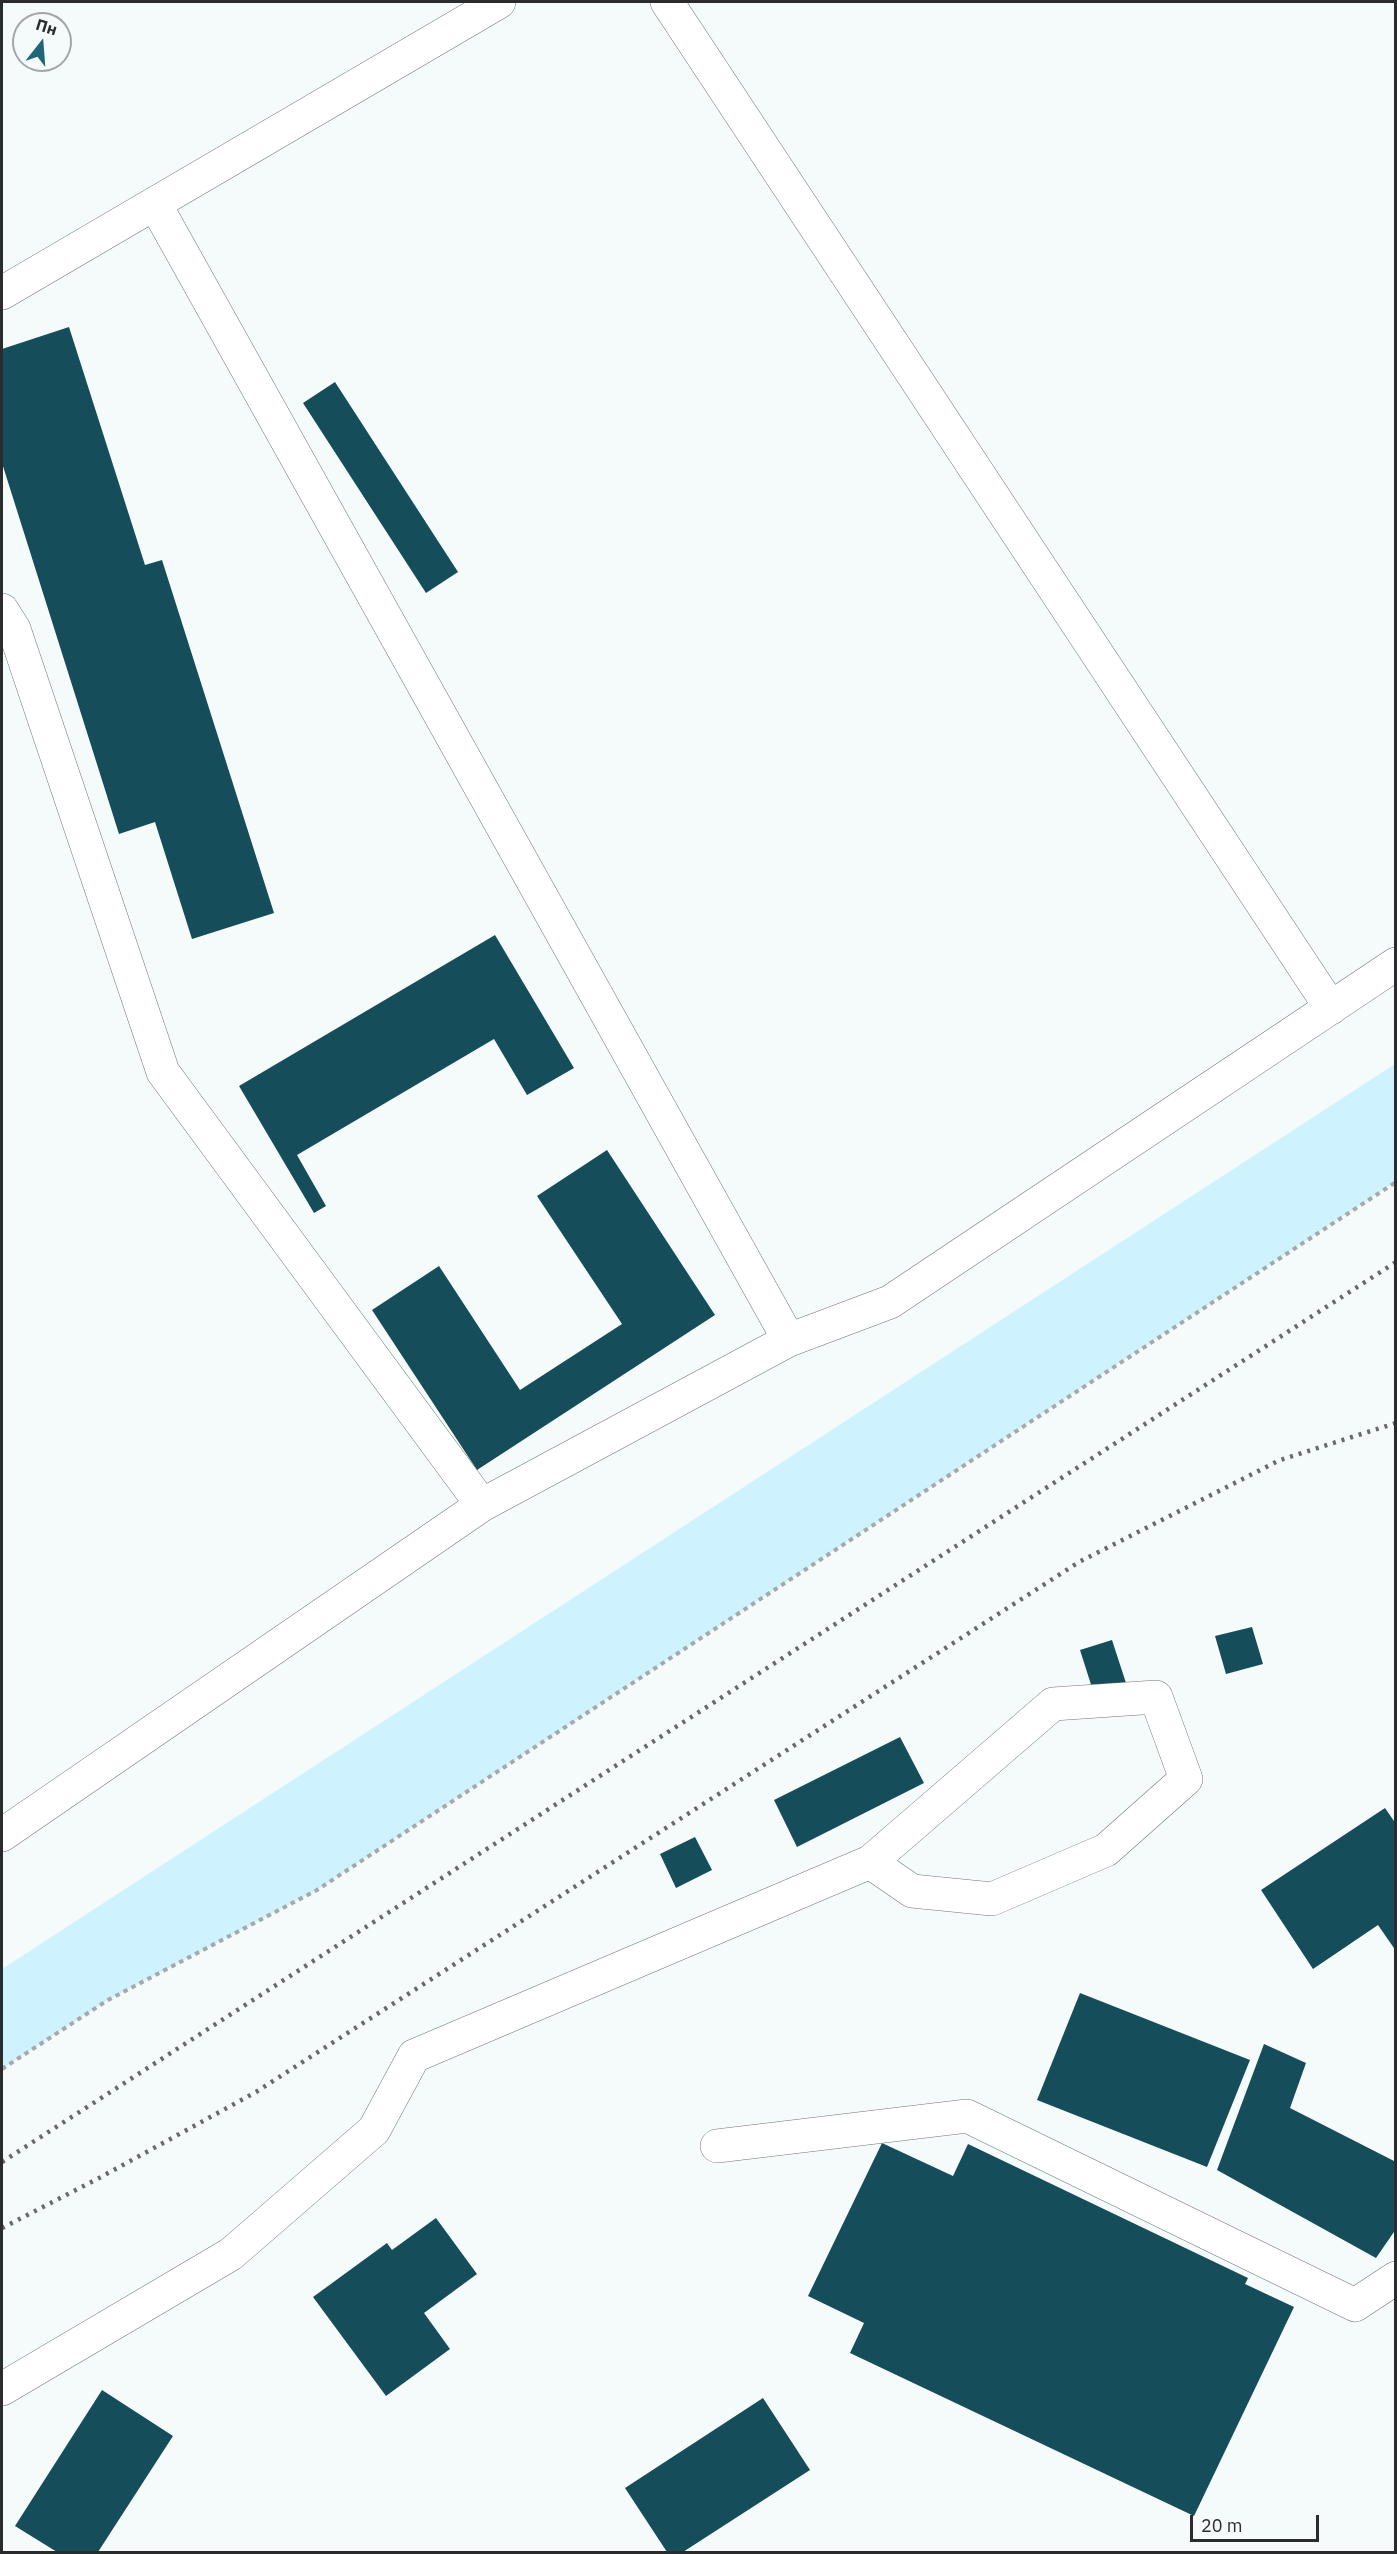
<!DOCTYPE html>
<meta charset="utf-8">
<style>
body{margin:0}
#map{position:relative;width:1397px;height:2554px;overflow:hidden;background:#f5fafb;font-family:"IBM Plex Sans",sans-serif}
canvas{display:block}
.frame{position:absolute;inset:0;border:3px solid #2a2b2c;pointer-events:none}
.north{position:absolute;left:12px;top:12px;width:60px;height:60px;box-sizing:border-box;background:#f5fafb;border:2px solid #a4a7a8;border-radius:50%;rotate:17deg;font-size:16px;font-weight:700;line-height:24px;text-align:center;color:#2a2b2c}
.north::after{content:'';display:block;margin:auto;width:21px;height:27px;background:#206676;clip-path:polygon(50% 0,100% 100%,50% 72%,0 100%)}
.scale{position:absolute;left:1190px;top:2515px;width:129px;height:27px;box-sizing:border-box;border:3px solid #2a2b2c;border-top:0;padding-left:8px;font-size:18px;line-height:21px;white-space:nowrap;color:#2a2b2c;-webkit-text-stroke:4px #f5fafb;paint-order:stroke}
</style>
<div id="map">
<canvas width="1397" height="2554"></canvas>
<div class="frame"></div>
<div class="north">Пн</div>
<div class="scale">20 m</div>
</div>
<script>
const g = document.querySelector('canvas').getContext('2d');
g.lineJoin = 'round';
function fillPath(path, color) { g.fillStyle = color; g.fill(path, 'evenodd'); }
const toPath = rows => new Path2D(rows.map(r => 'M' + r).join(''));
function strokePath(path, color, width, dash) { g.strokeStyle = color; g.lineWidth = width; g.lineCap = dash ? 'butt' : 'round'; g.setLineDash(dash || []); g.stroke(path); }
fillPath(toPath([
 [1395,1064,1395,1182,317,1890,108,2000,2,2069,2,1969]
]), '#cef3fe');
fillPath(toPath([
 [69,327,145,565,162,560,274,913,192,939,155,822,119,834,2,463,2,349],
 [335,382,458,572,426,593,303,403],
 [495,935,574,1068,527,1095,494,1039,297,1155,326,1206,314,1213,239,1086],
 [607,1150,715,1315,477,1470,372,1310,439,1266,520,1390,622,1324,537,1196],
 [1252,1627,1263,1664,1226,1674,1215,1636],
 [1112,1640,1126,1683,1094,1694,1080,1650],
 [900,1737,924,1783,797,1847,774,1800],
 [1385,1808,1396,1824,1396,1951,1378,1925,1313,1969,1261,1890],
 [695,1837,712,1870,676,1888,660,1854],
 [1080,1993,1250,2060,1207,2167,1037,2100],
 [1264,2044,1306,2063,1290,2108,1396,2162,1396,2229,1376,2258,1217,2170],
 [882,2143,953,2176,968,2144,1248,2278,1245,2284,1294,2307,1194,2516,850,2353,864,2323,808,2296],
 [436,2218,477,2274,424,2313,450,2349,386,2396,313,2297,387,2243,392,2250],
 [102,2390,173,2436,98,2552,57,2552,15,2526],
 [763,2398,810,2470,683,2552,667,2552,625,2488]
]), '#164d5a');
const minor = toPath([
 [667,2,1331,1008],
 [155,204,789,1340],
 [2,293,499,2],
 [2,610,14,629,163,1072,482,1505],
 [2,1835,482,1505,789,1340,890,1302,1396,964],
 [717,2146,967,2116,1355,2305,1396,2278],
 [2,2389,231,2254,374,2130,414,2056,870,1862,1053,1704,1156,1697,1186,1779,1106,1850,992,1899,912,1891,870,1862]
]);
strokePath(minor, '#727677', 34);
strokePath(toPath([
 [2,2069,108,2000,317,1890,1396,1182]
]), '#a5a9aa', 4, [4.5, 4.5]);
strokePath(minor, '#fff', 33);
strokePath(toPath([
 [2,2162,1396,1262],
 [2,2228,101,2177,256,2092,1079,1562,1280,1460,1396,1423]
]), '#67696a', 4.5, [3, 6]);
</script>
